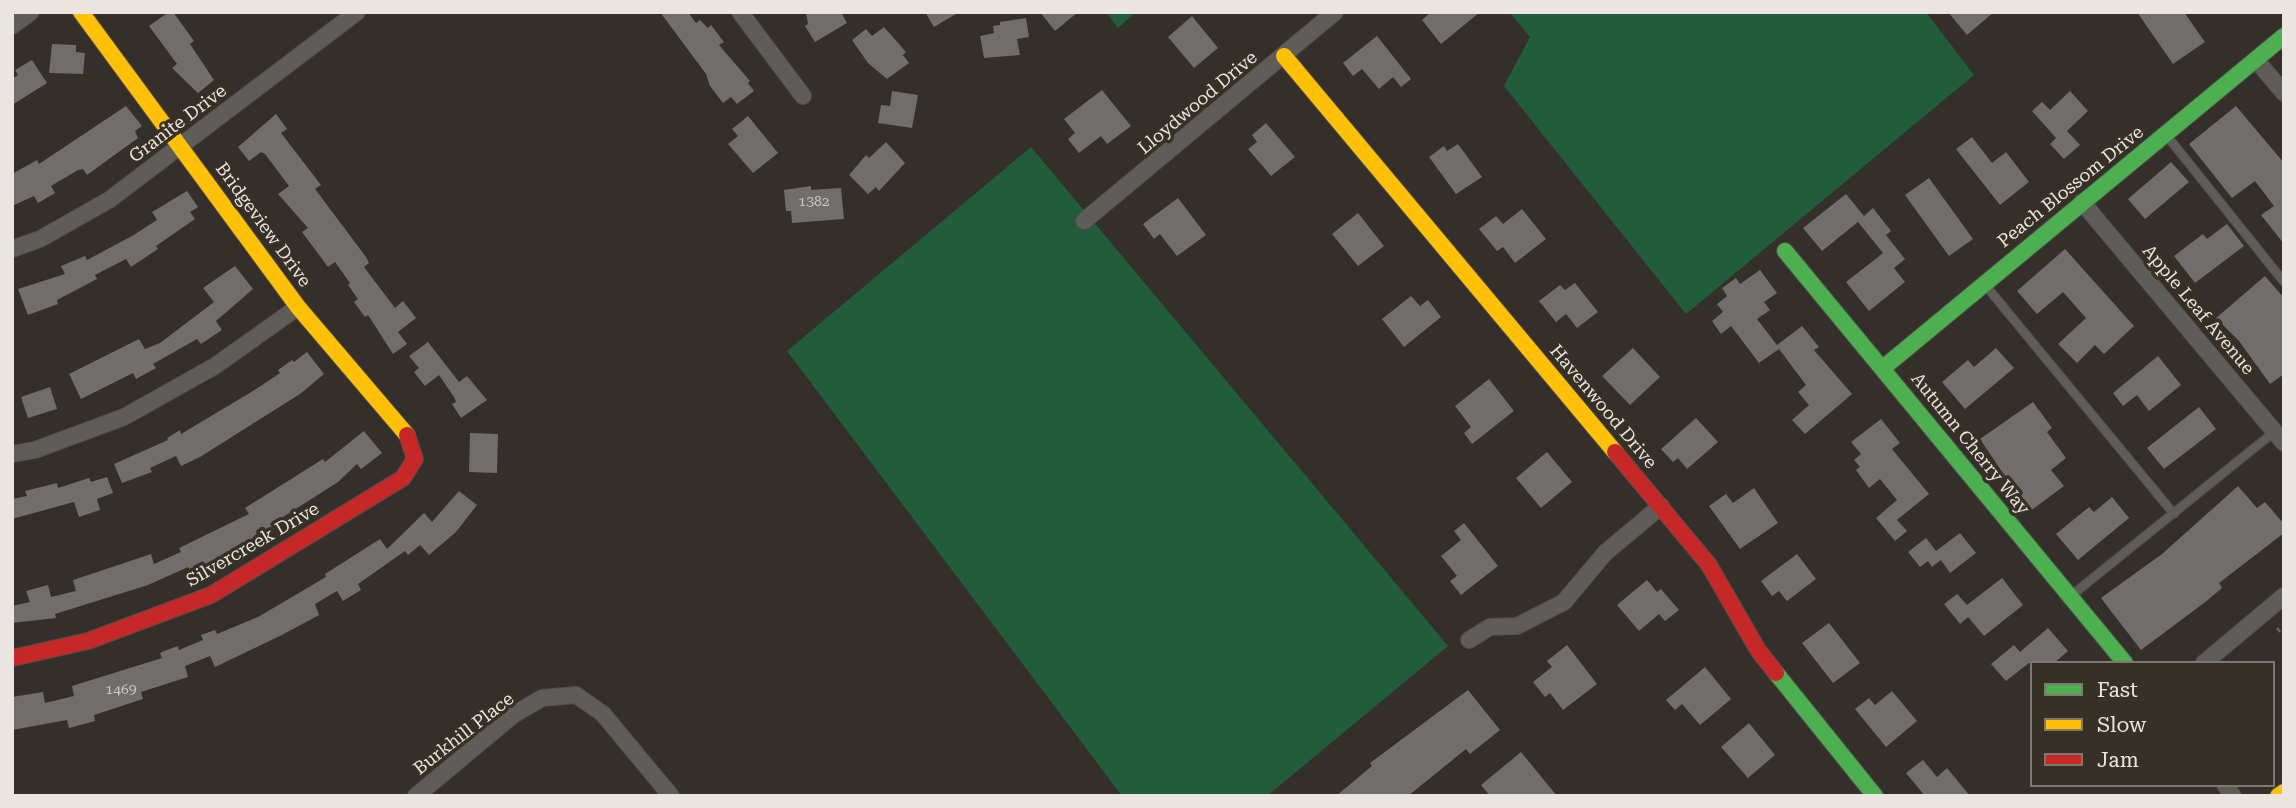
<!DOCTYPE html>
<style>
body{margin:0}
#map{position:relative;width:2296px;height:808px;overflow:hidden;background:#342f2a;font-family:"Roboto Serif",serif}
canvas{display:block}
.frame{position:absolute;inset:0;border:14px solid #eae5e0;pointer-events:none}
.legend{position:absolute;left:2030px;top:661px;width:245px;height:126px;box-sizing:border-box;background:#373027;border:2px solid #7f7871;margin:0;padding:9px 12px;list-style:none;font-size:21px;color:#eae5e0}
.legend li{display:flex;align-items:center;gap:14px;height:35px}
.legend b{width:35px;border:2px solid #7f7871}
</style>
<div id="map">
<canvas width="2296" height="808"></canvas>
<div class="frame"></div>
<ul class="legend">
<li><b style="height:9px;background:#4caf50"></b>Fast</li>
<li><b style="height:9px;background:#ffc107"></b>Slow</li>
<li><b style="height:9px;background:#c62828"></b>Jam</li>
</ul>
</div>
<script>
const g = document.querySelector('canvas').getContext('2d');
g.lineJoin = 'round';
function fillPath(path, color) { g.fillStyle = color; g.fill(path, 'evenodd'); }
const toPath = rows => new Path2D(rows.map(r => 'M' + r).join(''));
function strokePath(path, color, width, dash) { g.strokeStyle = color; g.lineWidth = width; g.lineCap = dash ? 'butt' : 'round'; g.setLineDash(dash || []); g.stroke(path); }
function drawText(font, color, halo, rows, align = 'center') {
  g.font = font + ' "Roboto Serif",serif'; g.lineWidth = 7; g.setLineDash([]); g.textBaseline = 'middle'; g.strokeStyle = halo; g.fillStyle = color; for (const [text, x, y, turn = 0] of rows) {
    g.save(); g.translate(x, y); g.rotate((+turn || 0) * Math.PI / 180); g.textAlign = isNaN(turn) ? turn : align; if (halo) g.strokeText(text, 0, 0); g.fillText(text, 0, 0); g.restore();
  }
}
fillPath(toPath([
 [1106,12,1136,12,1118,28],
 [1509,12,1926,12,1974,75,1686,314,1504,86,1530,37],
 [1031,147,1448,646,1267,796,1122,796,787,351]
]), '#225d3a');
fillPath(toPath([
 [169,12,173,12,194,41,190,44,214,80,198,93,172,68,177,64,149,26],
 [660,12,688,12,696,23,700,20,708,28,711,25,724,42,719,45,750,81,748,83,754,91,737,104,731,97,723,103,710,86,706,74],
 [806,12,841,12,847,23,815,42,805,26,808,24],
 [925,12,959,12,934,27],
 [1040,12,1078,12,1055,31],
 [1431,12,1480,12,1441,44,1422,20],
 [1948,12,1994,12,1967,35],
 [2137,12,2184,12,2205,42,2173,64],
 [1192,16,1218,48,1194,68,1168,37],
 [1026,18,1029,37,1017,39,1020,55,984,58,980,36,994,33,993,26,1000,25,1000,22],
 [884,27,906,52,903,55,909,63,887,79,868,63,852,40,866,29,872,36],
 [1377,36,1411,79,1401,87,1393,77,1379,89,1362,69,1353,76,1343,63],
 [52,44,76,45,76,52,85,53,83,74,49,73],
 [32,60,47,83,12,105,12,79,18,75,15,70],
 [1102,90,1131,126,1107,144,1101,136,1079,153,1068,139,1075,133,1064,119],
 [892,91,918,95,912,128,878,123,881,105,890,106],
 [2070,91,2088,111,2067,131,2080,145,2064,159,2050,144,2056,138,2032,111,2042,102,2050,110],
 [126,106,142,126,135,131,138,138,87,175,83,169,78,170,51,186,55,193,38,203,34,196,12,206,12,174,37,160,39,164],
 [2236,106,2284,163,2284,244,2261,215,2274,206,2255,181,2232,198,2189,144],
 [276,114,287,129,281,133,321,185,315,189,366,257,369,263,364,267,395,308,403,301,416,318,398,332,407,344,393,354,368,315,365,317,354,302,358,299,348,285,350,283,335,262,328,267,302,232,308,228,278,194,289,186,265,154,261,152,249,161,238,147],
 [748,116,778,153,753,173,728,144,738,136,732,129],
 [1266,123,1295,157,1271,176,1248,149,1257,142,1252,135],
 [1972,137,1992,163,2006,152,2029,182,2000,205,1956,149],
 [886,142,905,163,879,191,876,187,868,194,849,175,866,155,869,158],
 [1458,144,1482,177,1456,194,1429,157,1444,146,1447,151],
 [2171,162,2189,182,2145,219,2128,199],
 [1929,178,1973,239,1949,256,1905,195],
 [811,186,811,190,841,188,844,219,792,223,791,211,786,211,784,190],
 [187,191,198,207,190,212,195,219,156,246,158,249,131,267,126,259,95,275,97,279,57,300,58,304,28,315,18,289,65,274,61,266,85,256,87,260,132,236,157,220,152,212],
 [1846,194,1864,216,1873,208,1891,231,1886,235,1905,259,1894,268,1905,282,1869,311,1846,282,1883,253,1858,222,1822,251,1803,228],
 [1178,198,1206,235,1177,256,1160,234,1154,239,1143,224],
 [1522,209,1546,239,1515,263,1503,247,1497,251,1479,229,1496,216,1503,224],
 [1358,213,1384,246,1358,266,1332,234],
 [2227,224,2244,246,2195,283,2174,256,2203,234,2207,239],
 [2065,249,2134,326,2104,354,2095,345,2077,363,2058,344,2086,318,2063,292,2037,314,2017,291],
 [235,266,253,289,216,321,222,330,201,344,197,339,153,364,156,368,136,379,133,373,81,399,69,374,139,339,145,349,160,343,214,302,203,288],
 [1760,270,1777,293,1764,302,1770,310,1757,319,1777,345,1802,326,1819,347,1814,350,1852,394,1805,434,1792,420,1809,405,1798,392,1806,385,1779,349,1759,363,1731,326,1721,334,1712,321,1723,312,1717,304,1727,296,1722,288,1736,278,1740,284],
 [2265,276,2284,298,2284,374,2270,384,2239,341,2216,318],
 [1575,283,1598,312,1577,328,1566,314,1556,322,1539,301,1560,285,1565,290],
 [1411,296,1420,306,1428,300,1441,317,1404,347,1382,319],
 [428,342,459,382,467,376,487,400,461,418,452,404,456,402,454,397,439,375,425,386,414,372,419,368,409,356],
 [1633,348,1660,377,1630,405,1602,376],
 [1996,348,2014,368,1965,409,1942,382,1968,360,1974,367],
 [307,352,324,374,300,394,200,457,181,466,176,456,150,468,152,472,122,483,114,464,168,440,167,438,180,430,181,434,253,391,280,373,278,370,292,360,294,362],
 [2158,356,2181,385,2149,411,2137,395,2123,406,2113,393],
 [1489,379,1514,411,1472,444,1464,433,1471,427,1455,406],
 [50,387,57,409,28,418,21,397],
 [2033,402,2052,428,2047,432,2066,458,2051,470,2064,486,2029,512,1980,439],
 [2199,407,2216,429,2164,469,2147,448],
 [1696,418,1718,442,1687,469,1678,458,1673,462,1661,449],
 [1881,419,1900,443,1892,449,1929,494,1897,520,1907,531,1895,541,1876,518,1897,500,1880,479,1869,488,1856,470,1860,467,1854,460,1861,454,1851,442],
 [364,431,382,453,361,469,357,464,338,482,280,519,283,523,251,544,238,551,236,548,199,570,198,566,190,570,188,567,148,585,55,614,56,618,12,623,12,606,30,602,26,591,48,585,51,597,76,591,73,580,151,554,154,564,181,552,179,548,249,514,245,508,323,459,325,462],
 [470,433,498,434,497,473,469,472],
 [1547,452,1572,482,1541,508,1516,478],
 [107,477,113,493,97,499,100,510,79,517,74,502,12,519,12,499,27,496,25,491,57,483,58,488,89,478,91,482],
 [2238,486,2257,508,2265,502,2284,524,2284,533,2219,583,2222,588,2204,603,2141,650,2101,598,2162,554],
 [1754,488,1778,523,1740,549,1709,506,1726,494,1733,503],
 [459,491,477,505,456,532,429,555,420,545,408,555,405,551,358,584,361,590,343,601,337,591,315,604,319,615,282,635,215,667,210,656,185,666,188,677,141,692,143,699,94,715,95,721,69,728,67,720,12,730,12,697,43,692,45,703,74,696,72,686,162,658,160,653,164,651,178,646,179,650,203,640,201,635,215,630,217,634,258,617,326,577,325,574,380,539,387,549,424,513,432,522],
 [2112,497,2129,518,2078,560,2056,534,2089,507,2094,512],
 [1464,523,1498,566,1461,595,1450,581,1457,576,1441,556,1461,540,1454,531],
 [1960,533,1976,553,1950,573,1941,560,1932,567,1928,561,1920,567,1908,552,1926,538,1936,551],
 [1797,554,1816,579,1787,601,1779,591,1772,596,1761,581],
 [2002,578,2023,605,1984,636,1968,617,1960,624,1944,604,1957,594,1967,605],
 [1647,580,1657,592,1661,589,1679,610,1665,621,1659,614,1639,631,1617,605],
 [1829,623,1860,663,1833,683,1802,643],
 [2048,628,2068,651,2054,663,2029,663,2006,681,1991,664,2014,645,2020,652],
 [1567,645,1597,684,1563,710,1550,693,1545,697,1533,682,1552,667,1547,661],
 [1705,667,1731,699,1700,725,1682,704,1675,710,1666,700],
 [1468,690,1500,730,1470,754,1466,749,1408,796,1336,796,1372,766,1370,763],
 [1892,691,1917,721,1886,747,1855,709,1869,698,1875,705],
 [1749,723,1775,755,1748,778,1721,747],
 [1521,752,1557,796,1490,796,1481,785],
 [1923,760,1937,777,1947,768,1970,796,1925,796,1906,773]
]), '#706d6c');
const lane = toPath([
 [2167,136,2284,282],
 [1986,286,2174,514],
 [2072,595,2274,432]
]);
const street = toPath([
 [740,12,803,96],
 [12,26,31,12],
 [2256,60,2284,93],
 [2082,202,2284,443],
 [1084,221,1335,12],
 [12,249,40,239,109,200,357,12],
 [12,454,35,450,124,417,215,366,298,307],
 [1469,640,1490,627,1517,626,1564,602,1605,553,1661,506],
 [2204,663,2284,596],
 [2225,785,2233,796],
 [416,796,513,715,542,698,576,695,603,714,671,796]
]);
const fast = toPath([
 [1785,251,2125,663],
 [1883,368,2284,36],
 [1776,673,1875,796]
]);
const slow = toPath([
 [81,12,298,307,407,435],
 [1284,56,1615,452],
 [2278,796,2284,792]
]);
const jam = toPath([
 [1615,452,1709,565,1758,650,1776,673],
 [12,658,88,641,211,595,403,478,415,459,407,435]
]);
strokePath(lane, '#504d49', 10);
strokePath(street, '#504d49', 18);
strokePath(fast, '#504d49', 18);
strokePath(slow, '#504d49', 18);
strokePath(jam, '#504d49', 18);
strokePath(toPath([
 [2277,628,2284,637]
]), '#696663', 2.5, [5, 5]);
strokePath(lane, '#5f5d5a', 8);
strokePath(street, '#5f5d5a', 16);
strokePath(fast, '#4caf50', 16);
strokePath(slow, '#ffc107', 16);
strokePath(jam, '#c62828', 16);
drawText('14px', '#ccc7c3', null, [
 ["1382",814,202],
 ["1469",121,690]
]);
drawText('18px', '#eae5e0', '#373027', [
 ["Lloydwood Drive",1198,103,-40],
 ["Granite Drive",178,124,-37],
 ["Peach Blossom Drive",2071,187,-39],
 ["Bridgeview Drive",263,225,54],
 ["Apple Leaf Avenue",2198,310,50],
 ["Havenwood Drive",1603,407,50],
 ["Autumn Cherry Way",1970,444,51],
 ["Silvercreek Drive",253,545,-30],
 ["Burkhill Place",464,734,-38]
]);
</script>
